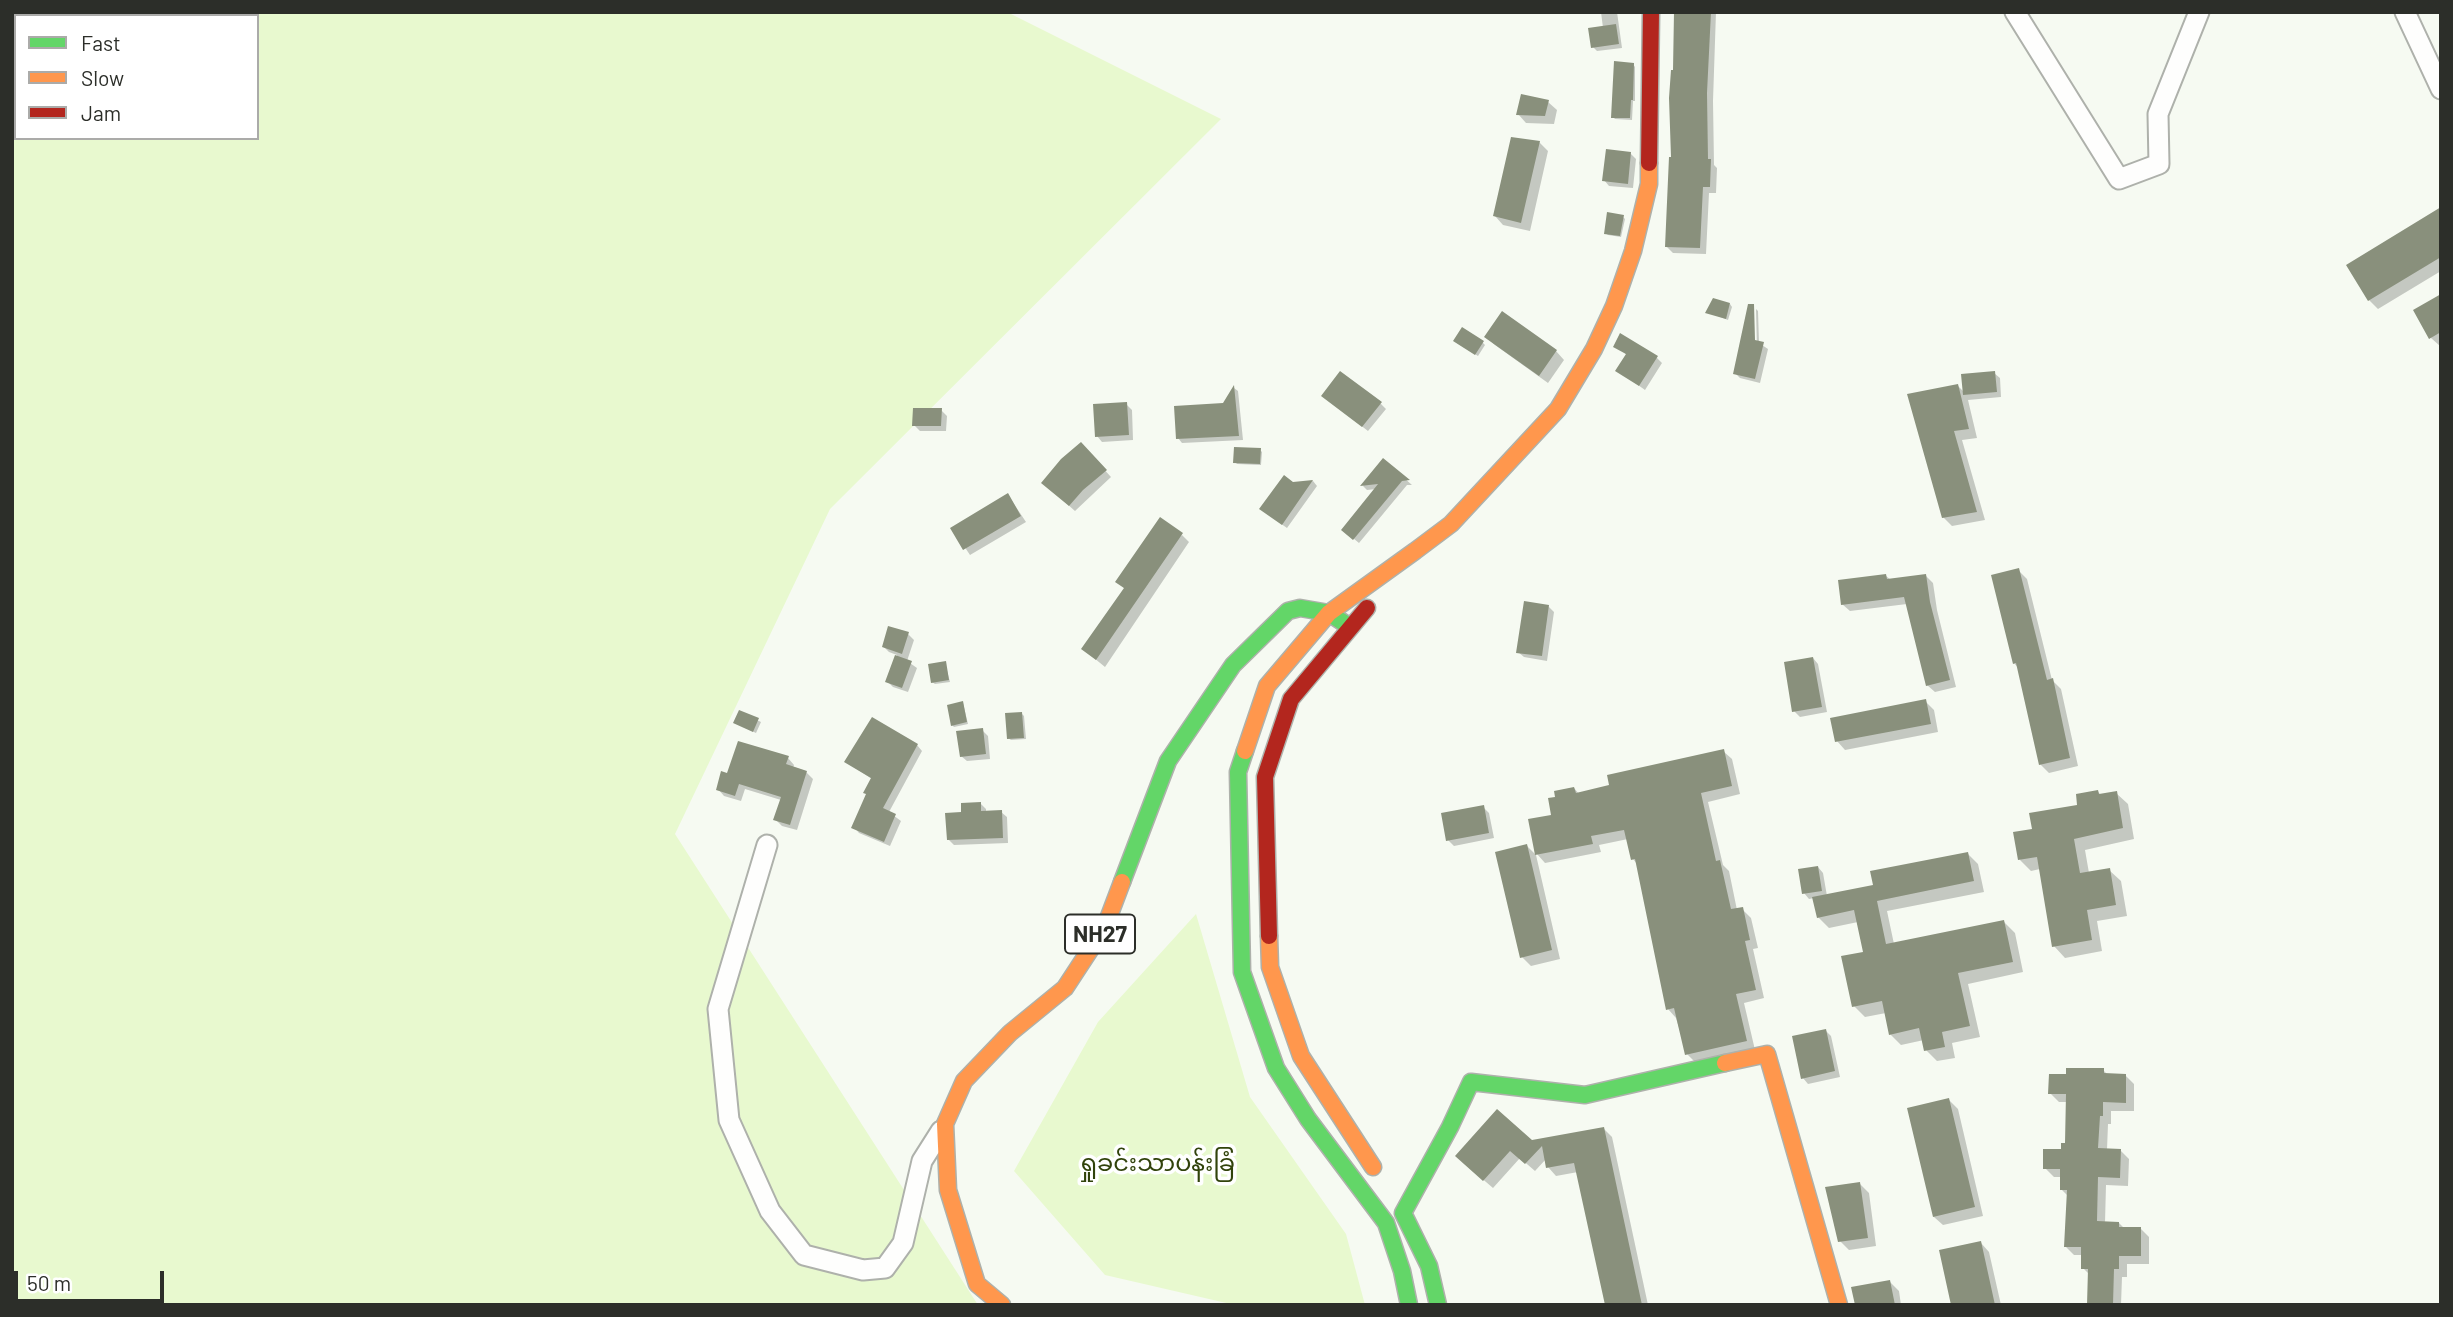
<!DOCTYPE html>
<meta charset="utf-8">
<style>
body{margin:0}
#map{position:relative;width:2453px;height:1317px;overflow:hidden;background:#f6faf2;font-family:Barlow,sans-serif}
canvas{display:block}
.frame{position:absolute;inset:0;border:14px solid #2c2e29;pointer-events:none}
.legend{position:absolute;left:14px;top:14px;width:245px;height:126px;box-sizing:border-box;background:#fff;border:2px solid #ababa9;margin:0;padding:9px 12px;list-style:none;font-size:21px;color:#2c2e29}
.legend li{display:flex;align-items:center;gap:14px;height:35px}
.legend b{width:35px;border:2px solid #ababa9}
.scale{position:absolute;left:14px;top:1271px;width:150px;height:32px;box-sizing:border-box;border:4px solid #2c2e29;border-top:0;padding-left:9px;font-size:21px;line-height:24px;white-space:nowrap;color:#2c2e29;-webkit-text-stroke:5px #fff;paint-order:stroke}
</style>
<div id="map">
<canvas width="2453" height="1317"></canvas>
<div class="frame"></div>
<ul class="legend">
<li><b style="height:9px;background:#63d668"></b>Fast</li>
<li><b style="height:9px;background:#ff974d"></b>Slow</li>
<li><b style="height:9px;background:#b3261e"></b>Jam</li>
</ul>
<div class="scale">50 m</div>
</div>
<script>
const g = document.querySelector('canvas').getContext('2d');
g.lineJoin = 'round';
function fillPath(path, color) { g.fillStyle = color; g.fill(path, 'evenodd'); }
const toPath = rows => new Path2D(rows.map(r => 'M' + r).join(''));
function strokePath(path, color, width, dash) { g.strokeStyle = color; g.lineWidth = width; g.lineCap = dash ? 'butt' : 'round'; g.setLineDash(dash || []); g.stroke(path); }
function drawText(font, color, halo, rows, align = 'center') {
  g.font = font + ' Barlow,"Noto Sans Myanmar",sans-serif'; g.lineWidth = 7; g.setLineDash([]); g.textBaseline = 'middle'; g.strokeStyle = halo; g.fillStyle = color; for (const [text, x, y, turn = 0] of rows) {
    g.save(); g.translate(x, y); g.rotate((+turn || 0) * Math.PI / 180); g.textAlign = isNaN(turn) ? turn : align; if (halo) g.strokeText(text, 0, 0); g.fillText(text, 0, 0); g.restore();
  }
}
fillPath(toPath([
 [12,12,1007,12,1221,119,830,509,675,834,978,1305,12,1305],
 [16,16,257,16,257,138,16,138],
 [1196,914,1250,1097,1346,1234,1365,1305,1235,1305,1105,1275,1014,1171,1098,1022]
]), '#e8f9cf');
fillPath(toPath([
 [1601,12,1617,12,1622,48,1597,51,1593,47,1603,28],
 [1676,12,1716,12,1713,101,1714,165,1717,168,1716,193,1709,193,1706,254,1673,253,1666,246,1672,159],
 [1633,64,1635,67,1635,101,1633,101,1632,120,1615,119,1613,117],
 [1548,102,1557,110,1554,124,1526,123,1518,114],
 [1539,142,1548,151,1530,231,1503,225,1495,216],
 [1630,153,1636,159,1633,188,1609,186,1604,180],
 [2441,210,2441,271,2378,309,2369,300],
 [1623,217,1625,219,1621,237,1608,235,1606,233],
 [2441,296,2441,346,2440,346,2431,338],
 [1730,304,1732,307,1728,320,1707,312],
 [1756,309,1758,311,1759,343,1768,349,1760,383,1740,378,1735,373,1754,349,1757,349],
 [1486,337,1556,351,1564,360,1548,383,1495,345],
 [1457,343,1483,343,1485,345,1478,356],
 [1616,346,1657,358,1662,363,1645,390,1617,370,1627,355],
 [1994,373,2000,378,2001,397,1968,400,1977,438,1962,440,1985,520,1952,526,1943,517,1958,386,1965,393],
 [1234,388,1238,391,1243,440,1182,443,1178,438,1224,405],
 [1329,401,1381,404,1386,409,1368,431],
 [1126,404,1132,410,1133,440,1102,442,1097,436],
 [941,410,947,416,946,431,920,431,914,425],
 [1081,444,1111,477,1075,511,1049,488],
 [1260,450,1262,452,1261,465,1237,464,1235,462],
 [1384,460,1412,485,1407,485,1359,543,1348,534,1376,489,1367,490,1363,486],
 [1313,481,1317,486,1287,528,1267,514,1293,484],
 [1008,495,1026,522,970,555,952,528],
 [1182,535,1189,542,1105,667,1083,649,1125,589,1117,581],
 [2018,570,2027,579,2052,680,2061,689,2078,766,2049,773,2040,764,2019,669,2014,663],
 [1886,576,1891,580,1926,576,1933,583,1937,610,1956,687,1935,692,1927,685,1907,604,1850,611,1842,604],
 [1548,606,1554,612,1547,661,1524,657,1518,652],
 [908,634,914,640,907,661,917,668,908,692,893,687,887,681,897,655,889,652,884,647],
 [1813,658,1818,664,1827,712,1800,717,1794,711],
 [945,663,950,682,935,684,932,682],
 [1925,701,1934,710,1938,732,1845,750,1837,741],
 [963,703,968,724,954,727,952,725],
 [740,712,761,722,756,733,735,723],
 [1022,714,1024,716,1026,739,1011,740,1008,738],
 [982,730,988,736,990,759,967,761,961,756],
 [917,745,922,751,889,812,901,821,890,846,859,833,854,827,872,779,846,762],
 [1723,751,1732,759,1740,794,1708,802,1723,865,1729,871,1737,910,1742,909,1751,918,1758,948,1753,949,1764,998,1744,1003,1755,1050,1696,1063,1687,1054,1676,1018,1668,1009,1637,864,1633,859,1628,839,1599,845,1601,852,1545,863,1537,854,1554,816,1574,788,1579,794,1611,786],
 [788,758,794,765,793,768,806,772,813,779,797,830,782,826,775,819,781,800,745,789,741,801,724,796,718,789],
 [2098,792,2101,795,2116,793,2128,804,2134,839,2085,850,2089,873,2109,870,2121,881,2127,916,2097,921,2102,951,2065,958,2054,946,2040,869,2031,871,2020,860,2034,831,2080,806],
 [980,803,986,809,986,813,1001,812,1007,817,1008,843,954,845,948,839,963,814],
 [1483,807,1489,813,1494,838,1454,846,1448,840],
 [1527,846,1536,855,1560,959,1531,966,1522,957],
 [1967,853,1978,864,1984,892,1887,911,1894,944,2004,922,2015,933,2023,972,1968,984,1980,1037,1952,1043,1955,1058,1937,1061,1926,1050,1924,1040,1901,1045,1890,1034,1886,1013,1865,1017,1854,1006,1865,953,1858,922,1829,928,1818,917,1814,898,1809,899,1804,893,1818,867,1823,873,1827,896,1875,886],
 [1826,1031,1831,1036,1840,1077,1808,1084,1803,1078],
 [2103,1070,2108,1075,2125,1075,2134,1084,2134,1111,2111,1111,2111,1124,2108,1124,2107,1150,2120,1150,2129,1159,2128,1186,2106,1185,2105,1223,2119,1223,2124,1228,2141,1229,2149,1237,2149,1264,2127,1264,2127,1277,2122,1277,2121,1305,2083,1305,2089,1304,2090,1275,2083,1268,2083,1255,2074,1255,2066,1247,2069,1197,2062,1190,2062,1177,2054,1177,2045,1168,2066,1145,2067,1102,2059,1102,2050,1093],
 [1949,1100,1958,1109,1983,1216,1943,1225,1934,1217],
 [1604,1129,1612,1137,1648,1305,1607,1305,1578,1172,1556,1176,1548,1167,1546,1159,1535,1171,1520,1158,1493,1188,1465,1164,1532,1141],
 [1860,1184,1869,1193,1876,1246,1849,1250,1840,1241],
 [1981,1243,1989,1252,2001,1305,1953,1305],
 [1890,1282,1899,1291,1901,1305,1856,1305]
]), '#0003');
fillPath(toPath([
 [1674,12,1711,12,1707,93,1708,159,1711,159,1710,187,1703,187,1700,248,1665,247,1669,157,1671,157,1669,98,1671,70,1673,70],
 [1616,24,1619,44,1591,48,1588,28],
 [1614,61,1634,63,1633,100,1631,100,1630,118,1611,118],
 [1521,94,1549,100,1545,116,1516,115],
 [1511,137,1540,141,1521,223,1493,216],
 [1606,149,1631,152,1628,184,1602,181],
 [2441,207,2441,257,2368,301,2346,265],
 [1607,212,1624,215,1620,236,1604,234],
 [2441,294,2441,332,2429,339,2413,310],
 [1713,298,1730,303,1726,319,1705,313],
 [1748,304,1754,304,1755,340,1764,342,1755,379,1733,374],
 [1502,311,1557,350,1539,376,1484,337],
 [1462,327,1484,341,1475,355,1453,341],
 [1620,333,1658,356,1639,386,1615,371,1626,354,1613,347],
 [1340,371,1382,402,1362,427,1321,396],
 [1995,371,1997,392,1963,395,1961,374],
 [1958,384,1969,429,1954,431,1977,512,1942,518,1907,394],
 [1234,385,1239,436,1176,439,1174,406,1223,403],
 [1127,402,1129,435,1095,437,1093,404],
 [913,408,942,408,941,426,912,426],
 [1081,442,1107,470,1083,490,1069,506,1041,483,1061,459],
 [1234,447,1261,448,1260,464,1233,463],
 [1383,458,1410,480,1402,481,1353,540,1341,530,1378,484,1360,486],
 [1284,475,1293,482,1313,480,1282,525,1259,509],
 [1008,493,1021,516,963,550,950,528],
 [1160,517,1183,533,1096,660,1081,649,1124,588,1115,582],
 [2019,568,2047,680,2053,678,2070,758,2039,765,2016,663,2013,664,1991,575],
 [1886,574,1887,579,1926,574,1930,602,1950,680,1926,686,1904,597,1841,605,1838,580],
 [1524,601,1549,605,1542,656,1516,653],
 [888,626,909,632,902,654,882,647],
 [895,655,912,661,902,688,885,682],
 [1813,657,1822,707,1792,712,1784,662],
 [946,661,949,680,931,683,928,664],
 [1926,699,1931,724,1835,742,1830,718],
 [963,701,967,722,951,726,947,705],
 [739,710,759,718,753,732,733,723],
 [1022,712,1024,738,1007,739,1005,713],
 [872,717,918,744,883,808,896,814,884,842,851,828,866,794,863,793,871,778,844,762],
 [983,728,986,754,960,757,956,731],
 [738,741,789,756,786,764,807,771,790,825,773,820,781,797,739,784,735,796,716,790,721,771,727,773],
 [1724,749,1732,786,1701,793,1716,861,1720,860,1731,909,1743,907,1750,940,1745,941,1756,990,1736,994,1747,1041,1685,1055,1674,1008,1666,1010,1635,859,1631,860,1624,830,1591,836,1593,844,1535,855,1528,819,1551,815,1548,798,1555,797,1554,791,1574,787,1576,793,1609,785,1607,775],
 [2098,790,2099,794,2117,791,2123,828,2074,839,2080,873,2110,868,2116,905,2087,910,2092,940,2052,947,2037,857,2018,860,2013,832,2032,829,2029,813,2077,805,2076,794],
 [981,802,981,811,1002,810,1003,838,947,840,945,813,961,812,961,803],
 [1484,805,1489,833,1446,841,1441,813],
 [1527,844,1552,950,1520,958,1495,852],
 [1968,852,1974,881,1877,901,1886,944,2004,920,2013,962,1958,973,1970,1026,1942,1032,1945,1047,1924,1051,1919,1028,1889,1035,1882,1001,1852,1007,1841,956,1863,952,1854,910,1817,918,1812,897,1873,885,1870,871],
 [1818,866,1822,891,1802,894,1798,869],
 [1826,1029,1835,1071,1801,1079,1792,1036],
 [2066,1068,2104,1068,2104,1073,2126,1074,2126,1103,2103,1102,2103,1116,2100,1116,2098,1148,2121,1149,2120,1178,2098,1177,2097,1221,2119,1222,2119,1227,2141,1227,2141,1256,2119,1256,2119,1269,2114,1269,2113,1305,2087,1305,2088,1269,2081,1269,2081,1247,2064,1247,2067,1190,2060,1190,2060,1169,2043,1169,2043,1149,2061,1149,2061,1143,2065,1143,2066,1094,2048,1094,2049,1074,2066,1074],
 [1949,1098,1975,1207,1933,1217,1907,1108],
 [1497,1109,1532,1140,1604,1127,1642,1305,1605,1305,1574,1163,1546,1168,1542,1146,1525,1164,1510,1151,1483,1181,1455,1156],
 [1860,1182,1868,1238,1838,1242,1825,1187],
 [1981,1241,1995,1305,1951,1305,1939,1250],
 [1890,1280,1895,1305,1855,1305,1851,1287]
]), '#89907c');
const street = toPath([
 [2015,12,2119,179,2159,164,2158,114,2199,12],
 [2405,12,2441,89],
 [767,845,718,1009,729,1120,770,1211,804,1255,863,1270,885,1268,903,1243,922,1161,941,1131]
]);
const fast = toPath([
 [1245,751,1238,772,1242,972,1276,1068,1308,1119,1386,1223,1402,1271,1409,1305],
 [1122,882,1168,761,1233,665,1288,611,1300,608,1329,613,1350,627],
 [1403,1213,1450,1127,1471,1082,1585,1095,1725,1063],
 [1403,1213,1429,1266,1438,1305]
]);
const slow = toPath([
 [1415,551,1451,524,1558,409,1594,349,1614,306,1633,251,1649,184,1649,163],
 [1245,751,1267,686,1329,613,1415,551],
 [1269,936,1270,967,1301,1056,1373,1167],
 [1725,1063,1767,1054,1839,1305],
 [1002,1305,977,1284,948,1190,945,1124,964,1081,1010,1033,1065,988,1105,927,1122,882]
]);
const jam = toPath([
 [1649,163,1651,12],
 [1269,936,1265,777,1291,699,1367,608]
]);
strokePath(street, '#aeb1ab', 23);
strokePath(fast, '#aeb1ab', 19);
strokePath(slow, '#aeb1ab', 19);
strokePath(jam, '#aeb1ab', 19);
strokePath(street, '#fefefd', 19);
strokePath(fast, '#63d668', 16);
strokePath(slow, '#ff974d', 16);
strokePath(jam, '#b3261e', 16);
for (const [x, y, w] of [
 [1100,934,70]
]) { const box = new Path2D(); box.roundRect(x - w / 2, y - 19.5, w, 39, 5); g.fillStyle = '#fff'; g.fill(box); strokePath(box, '#2c2e29', 2); }
drawText('bold 23px', '#2c2e29', null, [
 ["NH27",1100,934]
]);
drawText('24px', '#31430b', '#fff', [
 ["ရှုခင်းသာပန်းခြံ",1157,1163]
]);
</script>
